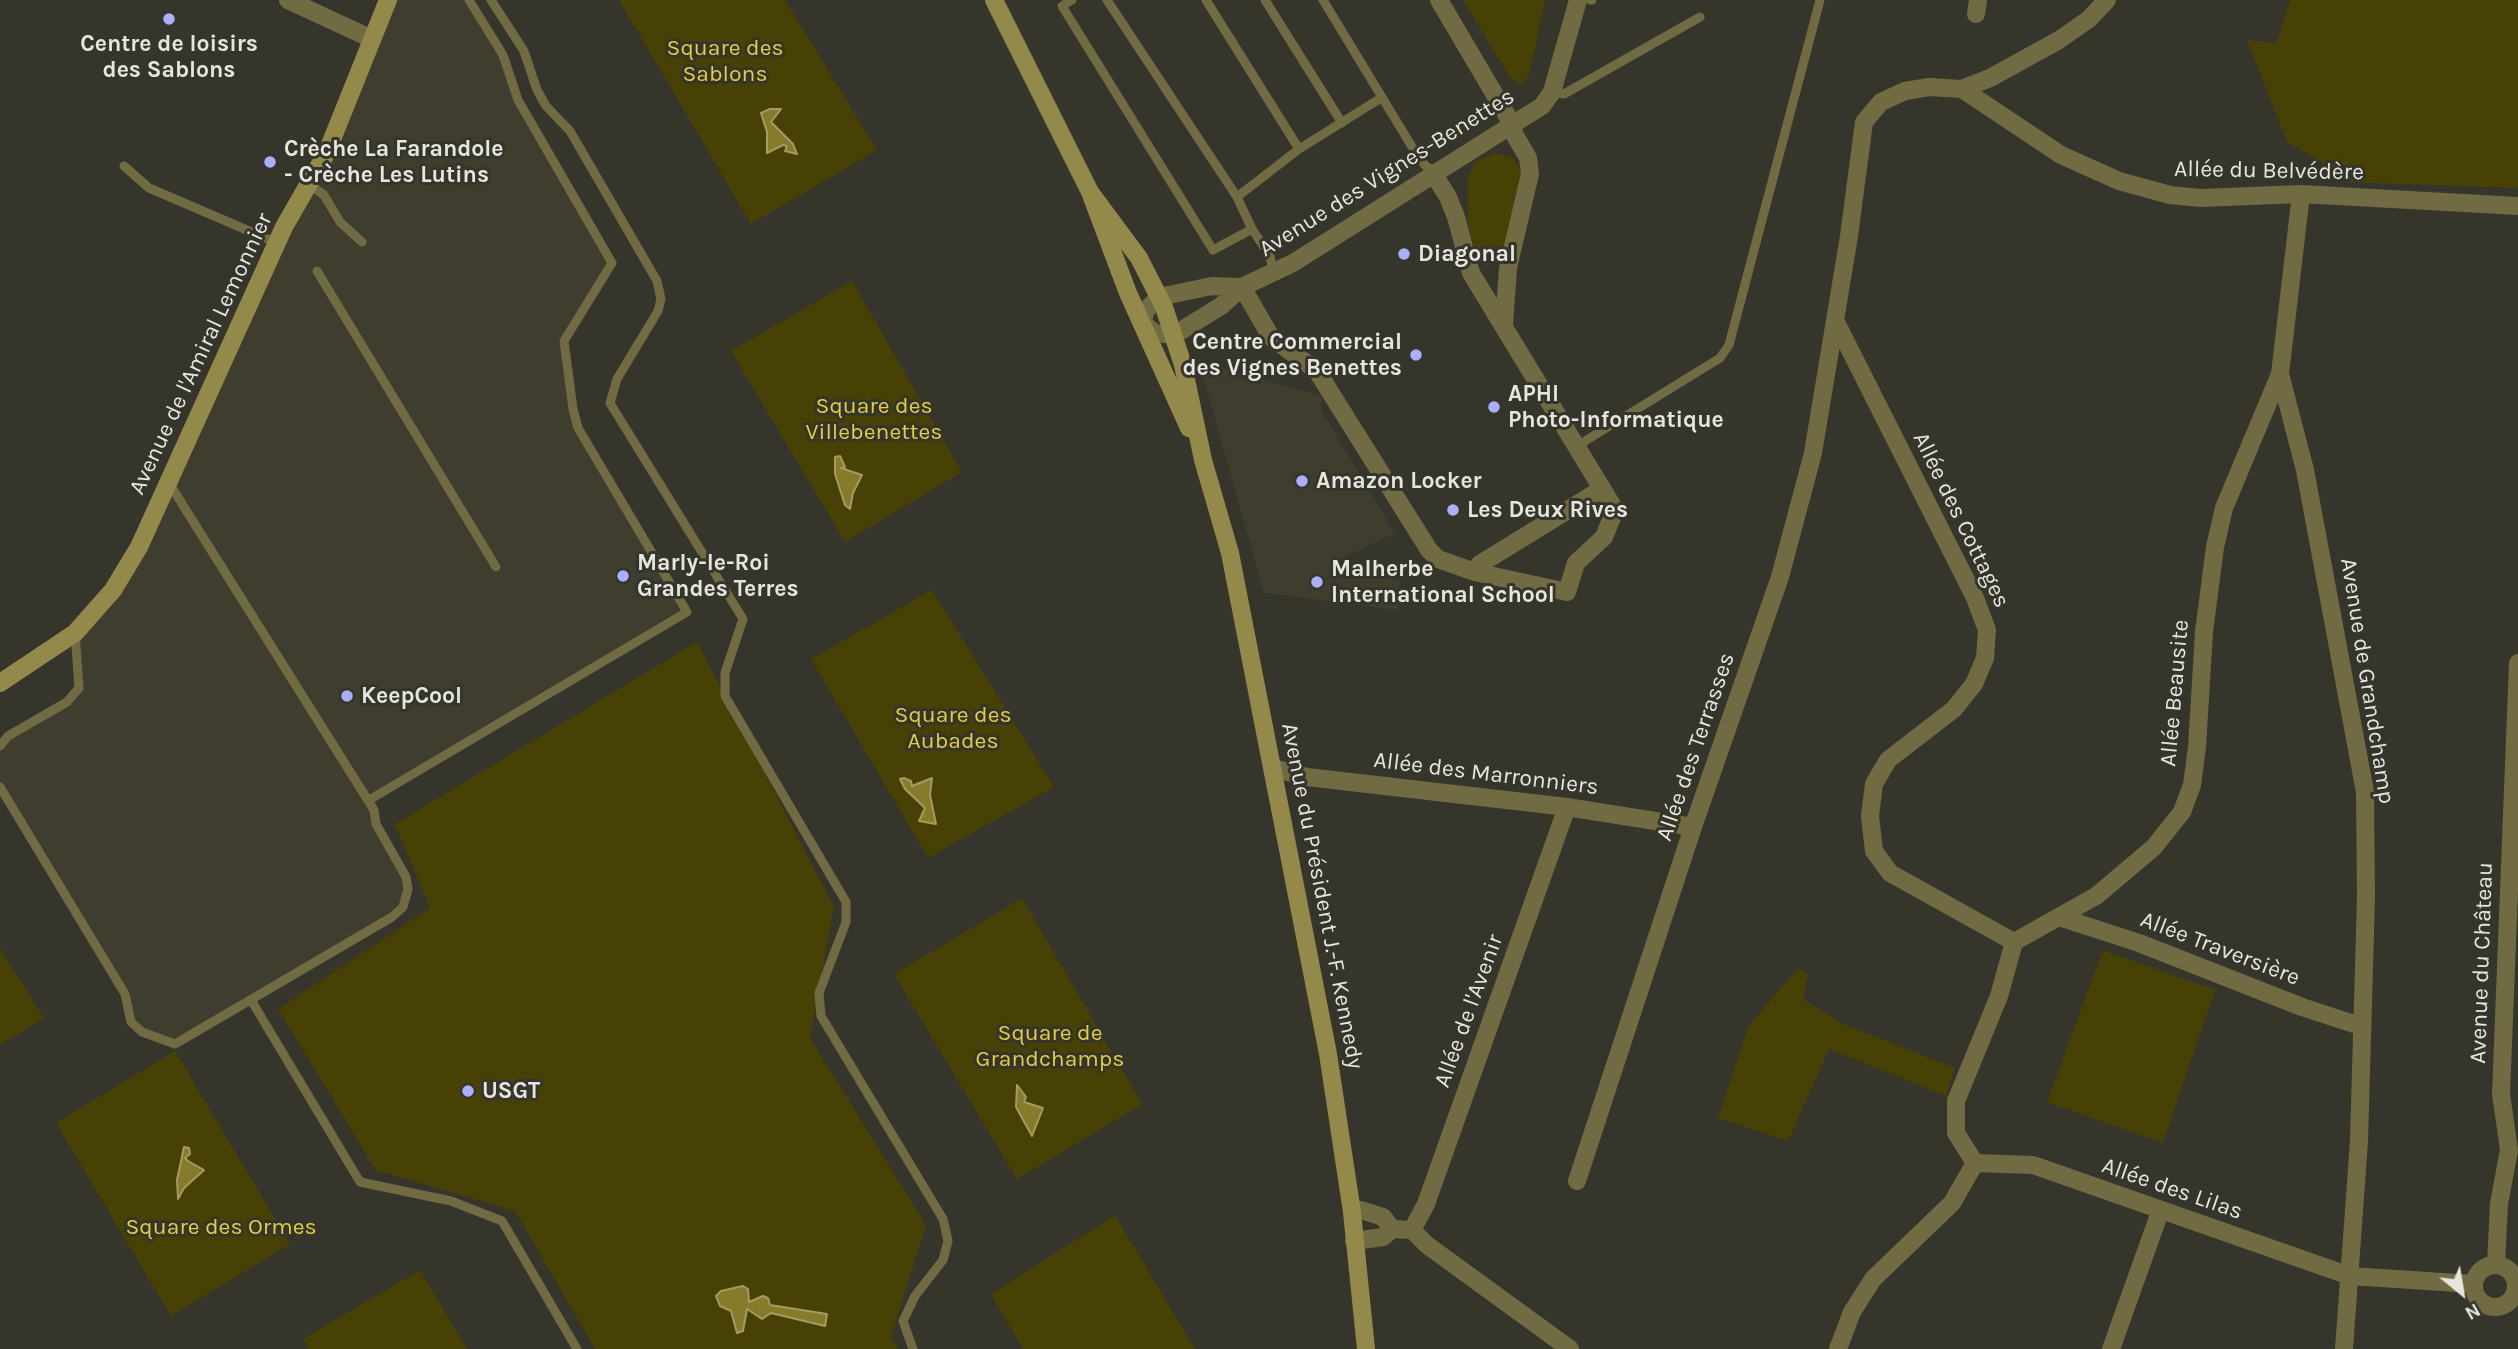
<!DOCTYPE html>
<meta charset="utf-8">
<style>
body{margin:0}
#map{position:relative;width:2518px;height:1349px;overflow:hidden;background:#36352c;font-family:Karla,sans-serif}
canvas{display:block}
.north{position:absolute;left:2427px;top:1258px;width:70px;height:70px;-webkit-text-stroke:5px #36352c;paint-order:stroke;rotate:150deg;font-size:19px;font-weight:700;line-height:28px;text-align:center;color:#e6e5df}
.north::after{content:'';display:block;margin:auto;width:24px;height:32px;background:#e6e5df;clip-path:polygon(50% 0,100% 100%,50% 72%,0 100%)}
</style>
<div id="map">
<canvas width="2518" height="1349"></canvas>
<div class="north">N</div>
</div>
<script>
const g = document.querySelector('canvas').getContext('2d');
g.lineJoin = 'round';
function fillPath(path, color) { g.fillStyle = color; g.fill(path, 'evenodd'); }
const toPath = rows => new Path2D(rows.map(r => 'M' + r).join(''));
function strokePath(path, color, width, dash) { g.strokeStyle = color; g.lineWidth = width; g.lineCap = dash ? 'butt' : 'round'; g.setLineDash(dash || []); g.stroke(path); }
function drawText(font, color, halo, rows, align = 'center') {
  g.font = font + ' Karla,sans-serif'; g.lineWidth = 6; g.setLineDash([]); g.textBaseline = 'middle'; g.strokeStyle = halo; g.fillStyle = color; for (const [text, x, y, turn = 0] of rows) {
    g.save(); g.translate(x, y); g.rotate((+turn || 0) * Math.PI / 180); g.textAlign = isNaN(turn) ? turn : align; if (halo) g.strokeText(text, 0, 0); g.fillText(text, 0, 0); g.restore();
  }
}
fillPath(toPath([
 [388,0,469,0,503,55,518,100,612,263,564,341,578,428,687,612,369,800,376,824,406,877,403,907,175,1044,131,1022,125,993,0,787,0,746,67,702,79,688,75,633,139,547],
 [1199,362,1322,396,1321,410,1395,533,1333,563,1400,580,1398,610,1264,593]
]), '#3f3d2d');
fillPath(toPath([
 [619,0,785,0,877,150,751,224],
 [1463,0,1545,0,1529,75,1522,85,1510,77],
 [2290,0,2518,0,2518,188,2343,182,2330,167,2287,142,2247,40,2277,43],
 [1495,153,1513,158,1521,170,1522,178,1503,251,1497,258,1484,260,1476,252,1468,224,1468,178,1475,162],
 [852,281,962,472,845,542,731,351],
 [932,590,1054,787,928,858,811,659],
 [697,642,834,907,810,1038,926,1225,891,1338,898,1349,595,1349,515,1211,376,1170,278,1009,430,908,395,824],
 [1022,898,1142,1104,1017,1179,894,974],
 [0,948,44,1018,0,1045],
 [2103,950,2215,990,2163,1143,2047,1102],
 [1798,968,1808,975,1803,999,1841,1023,1955,1068,1946,1096,1829,1049,1788,1141,1718,1118,1748,1027],
 [175,1051,290,1244,171,1316,56,1123],
 [1115,1215,1195,1349,1023,1349,991,1294],
 [420,1270,467,1349,309,1349,303,1339]
]), '#484106');
const water = toPath([
 [770,109,781,109,771,122,793,144,797,154,785,151,787,146,783,145,767,153,767,132,761,113,770,109],
 [840,456,845,467,841,468,862,475,853,493,850,509,845,505,835,474,835,457,840,456],
 [904,778,911,781,912,786,932,778,930,795,936,824,919,821,925,808,905,789,900,779,904,778],
 [1017,1085,1026,1097,1024,1102,1043,1108,1032,1136,1016,1107,1017,1085],
 [184,1147,189,1148,190,1154,185,1158,188,1161,204,1170,184,1188,178,1199,177,1180,184,1147],
 [743,1286,748,1289,749,1302,763,1296,768,1298,770,1305,827,1314,825,1326,771,1313,762,1319,747,1309,743,1331,737,1333,731,1311,720,1306,716,1296,721,1291,743,1286]
]);
fillPath(water, '#867b2b');
strokePath(water, '#a39b61', 2);
strokePath(toPath([
 [491,0,524,51,537,90,546,106,570,131,657,281,661,299,658,311,617,379,610,403,743,619,725,673,725,696,846,902,846,922,819,993,821,1016,943,1219,948,1241,943,1260,915,1296,903,1321,913,1349],
 [1072,0,1062,6,1213,250,1252,229],
 [1107,0,1237,197,1252,229,1270,256,1273,272],
 [1206,0,1299,149,1381,98],
 [1265,0,1342,123],
 [1323,0,1420,160,1433,173],
 [1590,0,1592,0],
 [1552,92,1564,94,1700,17],
 [124,166,149,188,277,243],
 [310,185,324,195,340,222,362,242],
 [1237,197,1299,149],
 [317,271,496,567],
 [1577,446,1720,358,1729,345,1820,0],
 [0,746,8,736,67,702,79,688,75,633],
 [0,787,125,994,131,1022,142,1032,175,1044,392,917,403,907,408,889,406,877,376,824,374,810,169,483],
 [369,800,687,612,578,428,573,409,564,341,612,263,518,100,503,55,469,0],
 [251,1000,360,1182,451,1201,502,1221,577,1349]
]), '#716b44', 9);
strokePath(toPath([
 [288,0,372,39],
 [1439,0,1512,124],
 [1976,14,1978,0],
 [1962,89,2061,155,2119,181,2170,195,2201,198,2301,194,2518,206],
 [2301,194,2280,374,2305,470,2365,792,2366,897,2359,1141,2344,1349],
 [1242,287,1271,337,1317,371,1429,550,1438,559,1475,572,1567,592,1576,563,1604,537,1615,510,1471,273,1456,217,1448,197,1433,173],
 [1242,287,1212,286,1159,297,1145,311,1143,324,1155,333,1174,335,1221,306,1242,287,1293,263,1542,106,1552,92,1578,0],
 [1836,322,1975,598,1987,630,1985,658,1974,684,1954,709,1888,760,1874,784,1870,816,1874,851,1890,873,2014,942],
 [1504,325,1508,268,1530,174,1528,158,1509,125],
 [1475,572,1480,564,1602,489],
 [1273,768,1307,777,1567,807,1693,827],
 [2062,918,2139,943,2302,1007,2360,1026],
 [2014,942,2096,896,2154,847,2182,812,2192,785,2197,747,2204,632,2215,547,2224,508,2280,374],
 [1975,1163,2033,1165,2350,1276,2473,1284],
 [1577,1181,1693,827,1780,577,1813,453,1849,236,1864,122,1881,102,1905,91,1929,87,1962,89,1990,78,2059,40,2089,19,2107,0],
 [1352,1212,1361,1210,1383,1217,1392,1229,1383,1237,1354,1241],
 [1392,1229,1412,1230,1427,1245,1570,1349],
 [1412,1230,1426,1204,1567,807],
 [2496,1264,2499,1204,2509,1150,2501,1094,2518,663],
 '2474 1286a21 21 0 1 1 42 0a21 21 0 1 1-42 0Z',
 [1838,1349,1852,1312,1873,1279,1952,1203,1975,1163,1956,1133,1956,1101,1999,996,2014,942],
 [2111,1349,2160,1212]
]), '#716b44', 18);
strokePath(toPath([
 [994,0,1090,192,1128,293,1189,428],
 [1090,192,1139,258,1164,307,1183,365,1203,460,1230,553,1328,1054,1352,1212,1366,1349],
 [0,683,75,633,113,590,139,547,284,227,327,152,388,0]
]), '#92894a', 18);
for (const [x, y, r, color] of [
 [169,19,7,"#abaffb"],
 [270,162,7,"#abaffb"],
 [1404,254,7,"#abaffb"],
 [1416,355,7,"#abaffb"],
 [1494,407,7,"#abaffb"],
 [1302,481,7,"#abaffb"],
 [1453,510,7,"#abaffb"],
 [623,576,7,"#abaffb"],
 [1317,582,7,"#abaffb"],
 [347,696,7,"#abaffb"],
 [468,1091,7,"#abaffb"]
]) { const dot = new Path2D(); dot.arc(x, y, r, 0, 2 * Math.PI); g.fillStyle = color; g.fill(dot); strokePath(dot, '#36352c', 2.5); }
drawText('bold 23px', '#e6e5df', '#36352c', [
 ["Centre de loisirs",169,44,"center"],
 ["des Sablons",169,70,"center"],
 ["Crèche La Farandole",284,149],
 ["- Crèche Les Lutins",284,175],
 ["Diagonal",1418,254],
 ["Centre Commercial",1402,342,"right"],
 ["des Vignes Benettes",1402,368,"right"],
 ["APHI",1508,394],
 ["Photo-Informatique",1508,420],
 ["Amazon Locker",1316,481],
 ["Les Deux Rives",1467,510],
 ["Marly-le-Roi",637,563],
 ["Grandes Terres",637,589],
 ["Malherbe",1331,569],
 ["International School",1331,595],
 ["KeepCool",361,696],
 ["USGT",482,1091]
], 'left');
drawText('23px', '#e2ce42', '#36352c', [
 ["Square des",725,48],
 ["Sablons",725,74],
 ["Square des",874,406],
 ["Villebenettes",874,432],
 ["Square des",953,715],
 ["Aubades",953,741],
 ["Square de",1050,1033],
 ["Grandchamps",1050,1059],
 ["Square des Ormes",221,1227]
]);
drawText('23px', '#e6e5df', '#36352c', [
 ["Allée du Belvédère",2269,171,1],
 ["Avenue des Vignes-Benettes",1387,173,-32],
 ["Avenue de l'Amiral Lemonnier",201,354,-65],
 ["Allée des Cottages",1961,520,64],
 ["Avenue de Grandchamp",2367,681,81],
 ["Allée Beausite",2175,693,-85],
 ["Allée des Terrasses",1696,747,-71],
 ["Allée des Marronniers",1486,774,7],
 ["Avenue du Président J.-F. Kennedy",1322,896,79],
 ["Allée Traversière",2220,949,21],
 ["Avenue du Château",2482,963,-88],
 ["Allée de l'Avenir",1469,1011,-70],
 ["Allée des Lilas",2172,1189,19]
]);
</script>
